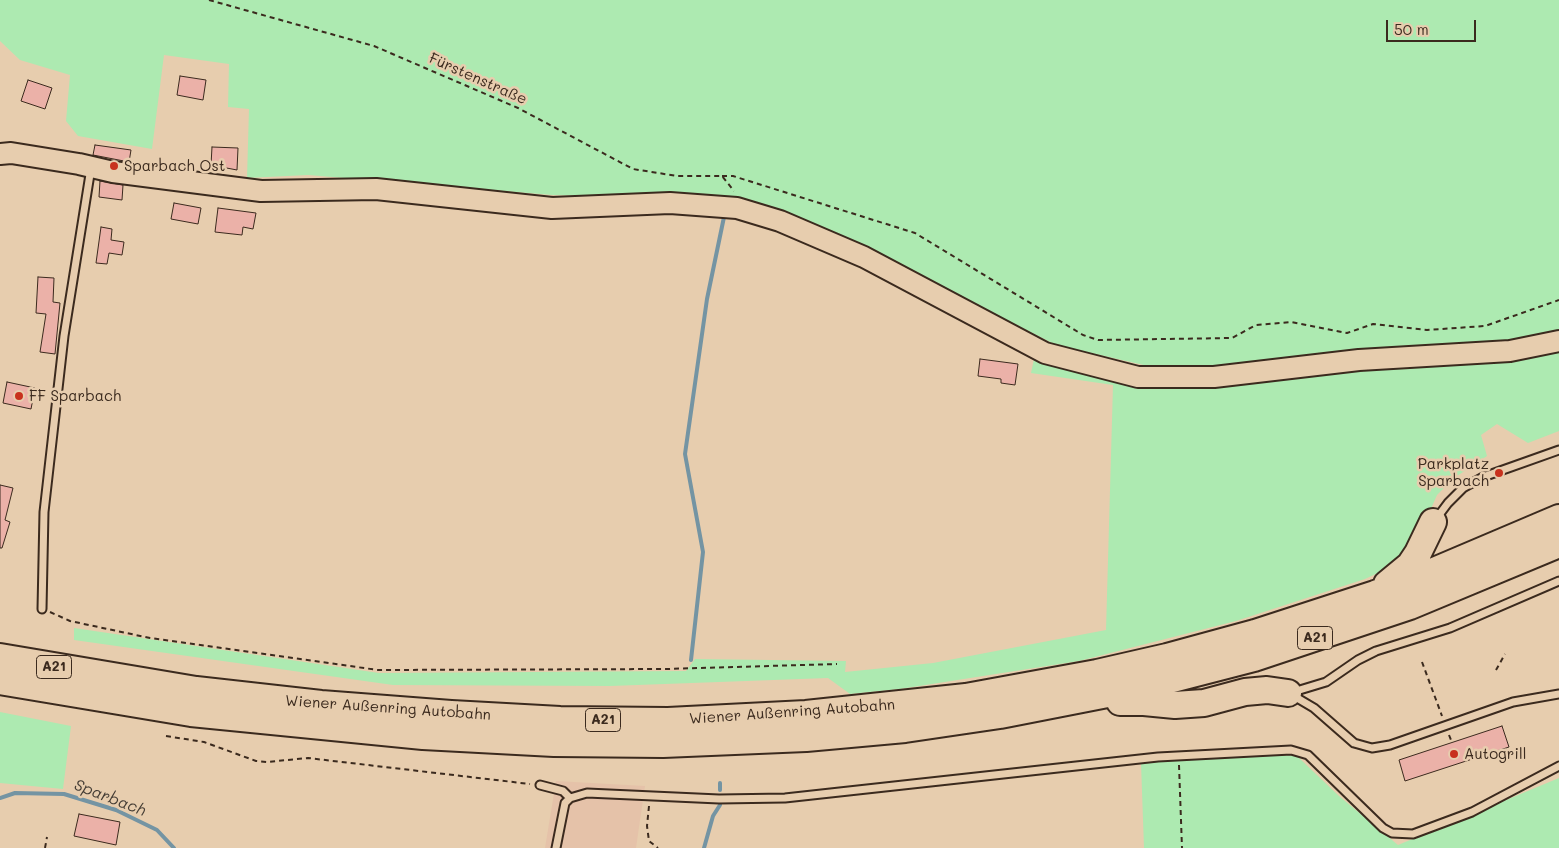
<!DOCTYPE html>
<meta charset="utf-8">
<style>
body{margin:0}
#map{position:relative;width:1559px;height:848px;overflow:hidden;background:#e7cdae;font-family:Mali,sans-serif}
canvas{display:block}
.scale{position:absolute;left:1386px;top:20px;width:90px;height:22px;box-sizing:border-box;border:2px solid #3b2a1e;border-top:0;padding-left:6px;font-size:15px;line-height:18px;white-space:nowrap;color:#3b2a1e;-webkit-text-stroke:4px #e7cdae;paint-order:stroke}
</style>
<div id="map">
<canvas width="1559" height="848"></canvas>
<div class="scale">50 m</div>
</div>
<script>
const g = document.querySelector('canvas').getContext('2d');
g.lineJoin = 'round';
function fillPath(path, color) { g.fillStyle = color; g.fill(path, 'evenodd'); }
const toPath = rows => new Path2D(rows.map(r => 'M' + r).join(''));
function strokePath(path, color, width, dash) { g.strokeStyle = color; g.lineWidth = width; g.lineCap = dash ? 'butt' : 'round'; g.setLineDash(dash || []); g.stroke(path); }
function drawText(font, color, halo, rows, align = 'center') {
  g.font = font + ' Mali,sans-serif'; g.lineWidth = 5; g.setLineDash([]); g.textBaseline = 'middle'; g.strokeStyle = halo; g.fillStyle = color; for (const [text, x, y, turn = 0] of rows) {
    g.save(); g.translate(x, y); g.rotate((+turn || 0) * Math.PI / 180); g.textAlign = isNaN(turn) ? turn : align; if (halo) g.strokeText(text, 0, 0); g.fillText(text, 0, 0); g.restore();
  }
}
fillPath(toPath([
 [556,781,645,786,636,848,545,848]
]), '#e5c2a9');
fillPath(toPath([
 [0,0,1559,0,1559,337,1170,371,1056,345,825,228,742,201,552,195,308,175,247,178,249,109,228,107,229,64,164,55,152,149,78,136,66,121,70,75,20,60,0,41],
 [1559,349,1559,431,1528,443,1497,424,1481,435,1487,456,1454,478,1437,495,1419,536,1397,564,1365,579,1236,621,1079,661,900,689,850,694,828,678,610,686,393,685,74,640,74,628,379,673,686,671,695,659,846,661,845,672,933,663,1106,630,1113,385,1031,373,1034,359,1138,382],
 [0,712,71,726,63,789,0,783],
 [1296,755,1339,796,1398,845,1559,778,1559,848,1144,848,1141,763,1186,758]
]), '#adeab1');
strokePath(toPath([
 [691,660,703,552,685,454,707,299,724,217],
 [720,790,720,783],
 [0,798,15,793,64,794,116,810,157,830,174,848],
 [704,848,713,816,720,805]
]), '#7494a3', 4);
const building = toPath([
 [180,76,206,80,203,100,177,95,180,76],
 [28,80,52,88,45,109,21,101,28,80],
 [95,145,131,150,129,162,93,155,95,145],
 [212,147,238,148,237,170,211,165,212,147],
 [100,181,123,185,122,200,99,197,100,181],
 [174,203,201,208,198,224,171,219,174,203],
 [218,208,256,213,253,229,243,227,242,235,215,232,218,208],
 [101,227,112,229,111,240,124,242,122,255,109,253,107,264,96,263,101,227],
 [38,277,54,278,53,302,60,303,55,354,40,352,46,314,36,313,38,277],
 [980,359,1018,364,1015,385,1001,383,1001,379,978,376,980,359],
 [7,382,35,388,31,409,3,403,7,382],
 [0,485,13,488,5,520,10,522,2,548,0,548,0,485],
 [1502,726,1509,747,1405,781,1399,760,1502,726],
 [79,814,120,822,116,845,74,836,79,814]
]);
fillPath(building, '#ebb1a8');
strokePath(building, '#3b2a1e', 1);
const lane = toPath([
 [1436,519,1448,503,1463,488,1483,477,1559,450],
 [42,609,44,512,64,336,91,168],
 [1293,692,1326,682,1358,660,1376,651,1450,628,1559,581],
 [1292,695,1314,708,1354,743,1372,748,1390,745,1513,702,1559,694],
 [540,785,563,791,570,798],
 [556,848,565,803,570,798,587,793,719,799,785,798,1158,757,1291,750,1308,755,1383,828,1392,833,1413,834,1472,812,1559,766]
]);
const secondary = toPath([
 [0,154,11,153,79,164,113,172,261,191,376,189,552,208,670,203,737,208,780,221,864,257,1045,353,1138,377,1214,377,1359,360,1510,351,1559,341]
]);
const highway = toPath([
 [1387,584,1410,565,1418,553,1433,522],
 [0,657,196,690,321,704,451,714,560,720,668,721,806,714,966,697,1097,673,1167,657,1255,633,1375,594,1413,580,1559,518],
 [0,681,191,713,423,736,554,743,663,744,806,738,905,729,1000,715,1138,688,1254,658,1410,606,1559,544],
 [1120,702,1144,702,1175,705,1204,703,1245,692,1267,690,1288,693]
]);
strokePath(lane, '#3b2a1e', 11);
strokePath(secondary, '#3b2a1e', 24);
strokePath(highway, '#3b2a1e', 30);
strokePath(toPath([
 [209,0,374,46,518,108,633,169,677,176,722,176,734,191],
 [722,176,733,176,915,233,1083,335,1098,340,1232,338,1256,325,1291,322,1347,333,1373,324,1427,330,1485,326,1559,300],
 [50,612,70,621,150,638,378,670,666,669,837,664],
 [1422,662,1442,716],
 [1496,670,1505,654],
 [1449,735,1451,740],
 [166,736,204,742,256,761,267,762,308,758,530,784],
 [1179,765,1182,848],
 [649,806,647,826,649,841,658,848],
 [45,848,47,837]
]), '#3b2a1e', 2, [5, 4]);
strokePath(lane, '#e7cdae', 7);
strokePath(secondary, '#e7cdae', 20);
strokePath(highway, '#e7cdae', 26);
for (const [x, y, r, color] of [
 [114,166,5,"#c8321e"],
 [19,396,5,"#c8321e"],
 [1499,473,5,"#c8321e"],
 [1454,754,5,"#c8321e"]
]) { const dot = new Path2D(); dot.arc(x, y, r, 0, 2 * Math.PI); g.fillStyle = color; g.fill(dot); strokePath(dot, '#e7cdae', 2); }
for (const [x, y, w] of [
 [1315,638,35],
 [54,667,35],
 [603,720,35]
]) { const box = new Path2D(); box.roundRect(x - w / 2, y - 11.5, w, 23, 4); g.fillStyle = '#e7cdae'; g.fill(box); strokePath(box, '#3b2a1e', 1); }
drawText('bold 14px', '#3b2a1e', null, [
 ["A21",1315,638],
 ["A21",54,667],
 ["A21",603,720]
]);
drawText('15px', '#3b2a1e', '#e7cdae', [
 ["Fürstenstraße",478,79,24],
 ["Wiener Außenring Autobahn",388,708,4],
 ["Wiener Außenring Autobahn",792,712,-4]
]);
drawText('15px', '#3b2a1e', '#e7cdae', [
 ["Sparbach Ost",124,166],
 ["FF Sparbach",29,396],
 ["Parkplatz",1489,464,"right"],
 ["Sparbach",1489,481,"right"],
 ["Autogrill",1464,754]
], 'left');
drawText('italic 16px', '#443c34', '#e7cdae', [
 ["Sparbach",110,798,21]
]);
</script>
